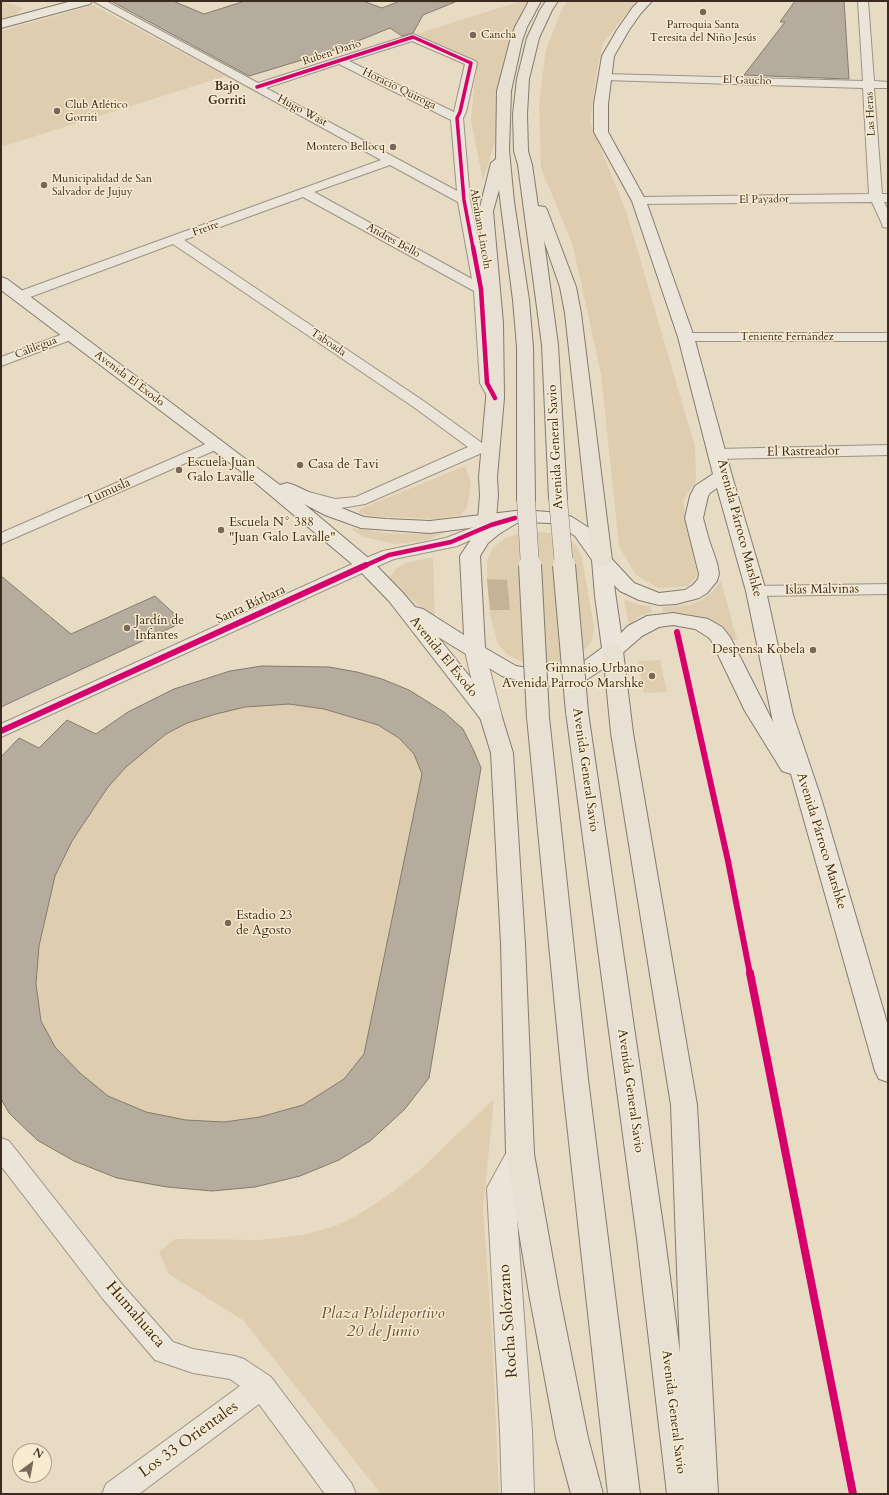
<!DOCTYPE html>
<meta charset="utf-8">
<style>
body{margin:0}
#map{position:relative;width:889px;height:1495px;overflow:hidden;background:#e7dbc4;font-family:Cardo,serif}
canvas{display:block}
.frame{position:absolute;inset:0;border:2px solid #3c2a20;pointer-events:none}
.north{position:absolute;left:12px;top:1443px;width:40px;height:40px;box-sizing:border-box;background:#f9ebcf;border:1px solid #ad9e89;border-radius:50%;rotate:32deg;font-size:11px;font-weight:700;line-height:16px;text-align:center;color:#3c2a20}
.north::after{content:'';display:block;margin:auto;width:14px;height:18px;background:#786859;clip-path:polygon(50% 0,100% 100%,50% 72%,0 100%)}
</style>
<div id="map">
<canvas width="889" height="1495"></canvas>
<div class="frame"></div>
<div class="north">N</div>
</div>
<script>
const g = document.querySelector('canvas').getContext('2d');
g.lineJoin = 'round';
function fillPath(path, color) { g.fillStyle = color; g.fill(path, 'evenodd'); }
const toPath = rows => new Path2D(rows.map(r => 'M' + r).join(''));
function strokePath(path, color, width, dash) { g.strokeStyle = color; g.lineWidth = width; g.lineCap = dash ? 'butt' : 'round'; g.setLineDash(dash || []); g.stroke(path); }
function drawText(font, color, halo, rows, align = 'center') {
  g.font = font + ' Cardo,serif'; g.lineWidth = 3; g.setLineDash([]); g.textBaseline = 'middle'; g.strokeStyle = halo; g.fillStyle = color; for (const [text, x, y, turn = 0] of rows) {
    g.save(); g.translate(x, y); g.rotate((+turn || 0) * Math.PI / 180); g.textAlign = isNaN(turn) ? turn : align; if (halo) g.strokeText(text, 0, 0); g.fillText(text, 0, 0); g.restore();
  }
}
fillPath(toPath([
 [1,1,23,8,15,15,1,19],
 [521,1,531,1,515,25,504,57,496,98,496,138,483,181,471,120,477,61,417,34],
 [567,1,636,1,603,44,597,70,590,122,626,211,695,447,696,481,683,501,697,575,688,586,658,588,635,574,619,546,601,374,573,246,541,168,539,103,546,50,561,11],
 [93,5,226,76,1,147,1,31],
 [465,466,471,482,467,508,460,515,438,519,366,516,359,512,360,509],
 [351,528,386,533,410,534,448,531,425,541,396,544,363,537],
 [524,532,544,532,558,535,570,540,578,548,582,558,594,628,592,641,582,653,565,661,545,665,525,663,508,655,498,644,490,614,487,579,487,560,493,548,506,538],
 [433,558,435,619,388,579,395,570,405,563,424,559],
 [721,581,737,640,732,640,728,635,707,620,684,613,663,612,662,607,690,605,701,600,712,592],
 [624,599,639,605,651,606,652,612,638,617,629,625],
 [660,660,667,692,644,693,638,661],
 [262,666,329,667,357,672,382,679,409,690,444,712,463,729,474,751,481,768,429,1078,404,1110,370,1141,339,1160,300,1176,255,1187,212,1191,167,1187,117,1178,74,1161,37,1140,9,1113,1,1099,1,757,19,738,39,748,67,720,96,734,128,712,174,689,230,671],
 [494,1099,483,1209,492,1335,499,1494,381,1494,243,1320,169,1274,159,1252,175,1239,259,1240,303,1235,335,1226,358,1215,387,1196,418,1172]
]), '#decdae');
fillPath(toPath([
 [487,579,507,580,510,610,490,610]
]), '#c5b396');
const building = toPath([
 [111,1,173,1,204,14,245,1,363,1,382,8,400,1,455,2,423,15,413,33,402,36,390,28,338,49,323,53,321,56,310,60,302,60,249,76,111,1],
 [795,1,844,1,849,79,744,75,785,22,780,22,795,1],
 [1,576,71,634,155,596,183,622,1,707,1,576],
 [262,666,329,667,357,672,382,679,409,690,444,712,463,729,474,751,481,768,429,1078,404,1110,370,1141,339,1160,300,1176,255,1187,212,1191,167,1187,117,1178,74,1161,37,1140,9,1113,1,1099,1,757,19,738,39,748,67,720,96,734,128,712,174,689,230,671,262,666],
 [289,704,324,709,378,725,399,738,414,754,422,774,364,1054,344,1079,303,1105,260,1117,224,1122,186,1120,146,1112,108,1096,80,1073,55,1047,41,1021,36,984,39,946,55,876,72,841,108,787,126,767,166,734,187,723,216,714,245,707,289,704]
]);
fillPath(building, '#b6ac9d');
strokePath(building, '#847b6f', 1);
const minor = toPath([
 [93,1,106,1,258,83,413,34,475,61,477,63,466,112,463,118,470,200,488,289,494,383,502,398,500,401,495,402,490,401,480,383,474,291,303,197,184,240,425,402,482,443,488,441,493,443,496,446,493,449,484,452,365,504,335,509,299,499,297,496,299,493,305,491,335,499,356,497,468,447,415,408,173,244,25,299,20,300,15,299,13,296,15,293,381,160,93,1],
 [412,41,465,64,454,112,349,61,412,41],
 [339,64,451,120,457,191,266,88,339,64],
 [390,165,458,202,472,279,314,192,390,165],
 [858,1,868,1,874,81,888,82,888,88,874,88,882,194,888,194,888,202,884,202,888,210,888,228,883,227,882,224,872,202,635,204,633,201,635,198,639,197,869,194,863,88,605,80,599,77,605,74,863,81,858,1],
 [71,331,76,332,78,335,76,338,1,366,1,357,71,331],
 [686,333,888,333,888,341,686,341,681,340,679,337,681,334,686,333],
 [215,440,220,442,223,445,220,448,1,544,1,533,215,440],
 [888,445,888,455,718,459,712,457,710,454,712,451,718,449,888,445],
 [504,515,510,517,512,520,510,523,457,546,394,559,371,569,1,737,1,724,359,561,383,551,446,538,504,515],
 [888,584,888,594,756,596,750,595,747,591,750,587,756,586,888,584],
 [1,1138,9,1141,121,1283,173,1342,193,1349,235,1356,244,1359,271,1377,352,1484,356,1494,325,1494,259,1404,139,1494,102,1494,106,1484,240,1386,230,1379,193,1373,155,1360,103,1299,1,1166,1,1138]
]);
const tertiary = toPath([
 [475,644,482,646,485,651,502,717,499,722,491,724,483,722,480,717,465,651,468,646,475,644],
 [520,1142,530,1146,534,1154,515,1189,532,1431,534,1494,502,1494,500,1431,487,1188,510,1146,520,1142]
]);
const secondary = toPath([
 [72,1,92,1,90,4,1,28,1,20,72,1],
 [639,1,652,1,641,13,629,30,614,56,608,104,608,132,646,201,694,337,732,476,766,591,793,715,821,798,888,1026,888,1082,879,1079,875,1071,791,774,782,771,745,711,711,640,708,637,695,629,673,625,659,627,642,636,610,664,586,680,569,685,552,686,529,683,502,676,438,637,502,717,499,722,491,724,483,722,389,601,358,569,251,479,1,290,1,277,7,279,280,485,287,483,294,485,339,507,364,517,386,519,430,521,524,510,559,513,572,517,589,528,609,556,634,583,659,593,685,590,693,585,698,579,699,574,685,518,690,496,695,486,713,474,678,337,632,201,594,132,594,104,602,56,617,30,633,7,639,1],
 [717,488,746,591,773,722,730,637,722,627,708,619,673,613,647,616,628,626,621,633,614,585,620,591,639,600,659,605,676,604,699,598,707,593,717,581,719,574,717,563,709,540,703,518,708,496,710,493,717,488],
 [304,504,325,515,361,528,430,533,485,526,474,535,460,556,464,635,423,609,415,607,403,593,372,561,304,504],
 [524,522,551,523,558,525,575,536,592,560,595,596,602,648,572,670,552,672,516,666,485,648,480,556,488,543,499,534,517,523,524,522]
]);
const motorway = toPath([
 [529,1,541,1,527,27,522,41,511,91,509,150,514,202,529,300,533,347,535,500,533,504,526,506,519,504,517,500,517,347,513,300,499,190,493,211,503,323,504,398,497,477,498,495,496,520,494,524,487,526,480,524,478,520,480,495,479,477,486,398,488,359,487,323,479,211,491,163,496,159,497,91,510,41,515,27,529,1],
 [546,1,558,1,552,10,539,38,529,79,527,114,528,151,532,165,538,206,545,207,547,210,576,287,581,313,612,560,609,564,602,566,595,564,592,560,565,313,560,287,544,241,558,345,567,499,565,503,558,505,551,503,549,499,542,345,518,165,514,151,513,114,517,79,527,38,540,10,546,1],
 [613,644,620,646,623,651,633,733,697,1105,718,1494,667,1494,637,1239,566,712,569,707,577,705,585,707,588,712,665,1239,680,1353,671,1105,611,733,603,651,606,646,613,644],
 [491,710,499,712,502,717,513,753,525,944,534,1154,560,1299,588,1438,603,1494,571,1494,556,1438,530,1299,506,1154,501,944,491,753,480,717,483,712,491,710],
 [538,710,546,712,549,717,588,1079,640,1494,608,1494,562,1079,527,717,530,712,538,710]
]);
strokePath(minor, '#9c9385', 2);
strokePath(tertiary, '#9c9385', 2);
strokePath(secondary, '#847b6f', 2);
strokePath(motorway, '#847b6f', 2);
fillPath(minor, '#eae4d9');
fillPath(tertiary, '#eae4d9');
fillPath(secondary, '#eae4d9');
fillPath(motorway, '#e7e0d3');
const motorwayBridgeFar1 = toPath([
 [558,499,564,566],
 [526,500,530,566]
]);
const motorwayBridge = toPath([
 [530,565,538,717],
 [564,565,577,712]
]);
strokePath(motorwayBridgeFar1, '#847b6f', 19, []);
strokePath(motorwayBridge, '#847b6f', 24, []);
strokePath(motorwayBridgeFar1, '#e7e0d3', 18);
strokePath(motorwayBridge, '#e7e0d3', 22);
strokePath(toPath([
 [257,87,413,37,471,63,460,112,457,118,464,200,473,248]
]), '#d6006c', 3.5);
strokePath(toPath([
 [473,247,481,289,487,383,495,398],
 [364,566,389,555,451,542,491,525,515,518]
]), '#d6006c', 4.5);
strokePath(toPath([
 [677,632,728,861,750,974],
 [1,731,366,565]
]), '#d6006c', 6);
strokePath(toPath([
 [750,973,853,1494]
]), '#d6006c', 8);
for (const [x, y, r, color] of [
 [703,12,4,"#786859"],
 [473,35,4,"#786859"],
 [57,111,4,"#786859"],
 [393,147,4,"#786859"],
 [44,185,4,"#786859"],
 [300,465,4,"#786859"],
 [179,470,4,"#786859"],
 [221,530,4,"#786859"],
 [127,628,4,"#786859"],
 [813,650,4,"#786859"],
 [652,676,4,"#786859"],
 [228,923,4,"#786859"]
]) { const dot = new Path2D(); dot.arc(x, y, r, 0, 2 * Math.PI); g.fillStyle = color; g.fill(dot); strokePath(dot, '#f9ebcf', 1.5); }
drawText('11px', '#3c2a20', '#f9ebcf', [
 ["Parroquia Santa",703,25,"center"],
 ["Teresita del Niño Jesús",703,38,"center"],
 ["Cancha",481,35],
 ["Club Atlético",65,105],
 ["Gorriti",65,118],
 ["Montero Bellocq",385,147,"right"],
 ["Municipalidad de San",52,179],
 ["Salvador de Jujuy",52,192]
], 'left');
drawText('11px', '#3c2a20', '#f9ebcf', [
 ["Ruben Dario",332,53,-18],
 ["El Gaucho",747,81,2],
 ["Horacio Quiroga",399,89,26],
 ["Hugo Wast",302,111,28],
 ["Las Heras",871,114,-93],
 ["El Payador",764,200,-1],
 ["Freire",206,229,-20],
 ["Abraham Lincoln",480,229,80],
 ["Andres Bello",393,241,29],
 ["Teniente Fernández",787,337],
 ["Taboada",328,343,34],
 ["Calilegua",36,348,-21],
 ["Avenida El Éxodo",129,379,37]
]);
drawText('bold 12px', '#3c2a20', '#f9ebcf', [
 ["Bajo",227,87],
 ["Gorriti",227,101]
]);
drawText('13px', '#3c2a20', '#f9ebcf', [
 ["Avenida General Savio",556,447,-93],
 ["El Rastreador",803,452,-1],
 ["Tumusla",108,492,-24],
 ["Avenida Párroco Marshke",739,528,75],
 ["Islas Malvinas",822,590,-1],
 ["Santa Bárbara",251,605,-25],
 ["Avenida El Éxodo",443,657,51],
 ["Avenida General Savio",585,770,82],
 ["Avenida Párroco Marshke",821,841,73],
 ["Avenida General Savio",630,1091,82],
 ["Avenida General Savio",673,1412,83]
]);
drawText('13px', '#3c2a20', '#f9ebcf', [
 ["Escuela Juan",187,463],
 ["Galo Lavalle",187,478],
 ["Casa de Tavi",308,465],
 ["Escuela N° 388",229,523],
 ["\"Juan Galo Lavalle\"",229,538],
 ["Jardín de",135,621],
 ["Infantes",135,636],
 ["Despensa Kobela",805,650,"right"],
 ["Gimnasio Urbano",644,669,"right"],
 ["Avenida Parroco Marshke",644,684,"right"],
 ["Estadio 23",236,916],
 ["de Agosto",236,931]
], 'left');
drawText('italic 16px', '#62503f', '#f9ebcf', [
 ["Plaza Polideportivo",383,1314],
 ["20 de Junio",383,1332]
]);
drawText('16px', '#3c2a20', '#f9ebcf', [
 ["Humahuaca",135,1315,49],
 ["Rocha Solórzano",509,1321,-94],
 ["Los 33 Orientales",189,1440,-36]
]);
</script>
